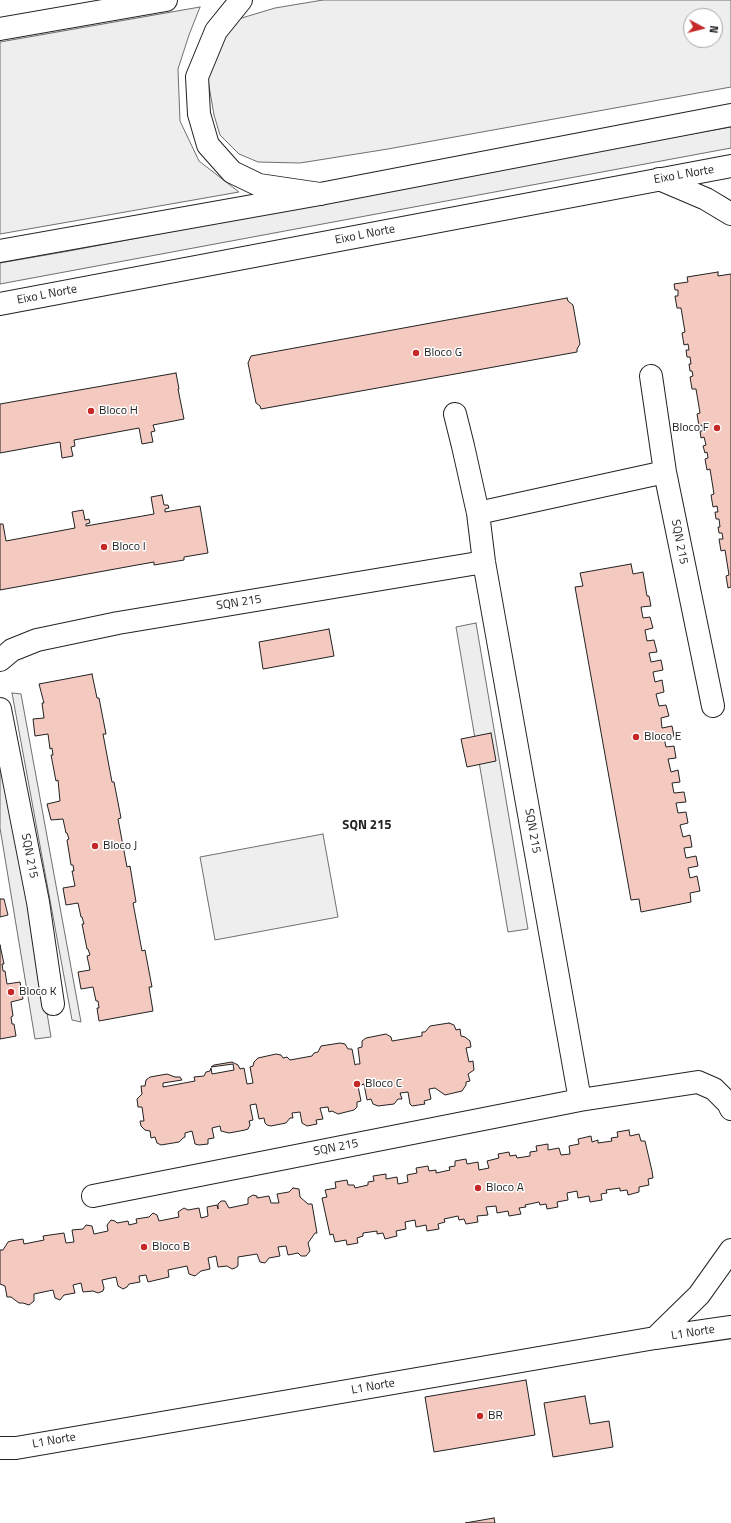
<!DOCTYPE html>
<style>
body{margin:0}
#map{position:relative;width:731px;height:1523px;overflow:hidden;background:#fff;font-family:"Titillium Web",sans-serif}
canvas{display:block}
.north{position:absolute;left:683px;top:8px;width:40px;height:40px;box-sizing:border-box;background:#fff;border:1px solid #a7a7a7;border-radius:50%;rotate:97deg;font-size:11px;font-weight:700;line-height:16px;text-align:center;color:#222}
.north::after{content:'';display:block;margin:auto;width:14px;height:18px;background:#c62828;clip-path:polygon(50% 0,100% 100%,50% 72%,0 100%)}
</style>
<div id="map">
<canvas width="731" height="1523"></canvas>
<div class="north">N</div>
</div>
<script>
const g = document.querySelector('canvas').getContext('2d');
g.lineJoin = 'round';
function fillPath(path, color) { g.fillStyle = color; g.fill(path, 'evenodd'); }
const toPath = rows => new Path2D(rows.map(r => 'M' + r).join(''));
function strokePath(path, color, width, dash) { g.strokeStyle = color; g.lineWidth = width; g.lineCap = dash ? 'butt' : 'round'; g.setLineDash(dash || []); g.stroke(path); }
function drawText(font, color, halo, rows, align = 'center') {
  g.font = font + ' "Titillium Web",sans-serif'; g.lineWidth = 3; g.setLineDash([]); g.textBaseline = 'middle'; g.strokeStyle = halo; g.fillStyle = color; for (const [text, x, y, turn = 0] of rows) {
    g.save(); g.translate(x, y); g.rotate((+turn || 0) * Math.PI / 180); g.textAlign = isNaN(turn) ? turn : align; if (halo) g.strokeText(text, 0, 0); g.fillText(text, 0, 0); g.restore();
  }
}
const green = toPath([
 [323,0,731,0,731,87,388,149,300,163,258,162,239,154,220,135,214,115,208,80,215,48,235,20,275,8,323,0],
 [691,16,715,16,715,40,691,40,691,16],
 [200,7,189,35,178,69,180,121,199,161,239,192,0,234,0,42,200,7],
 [731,127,731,148,0,284,0,263,69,251,562,157,731,127],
 [323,834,338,917,215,940,200,857,323,834]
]);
fillPath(green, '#eee');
strokePath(green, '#6f6f6f', 1);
const parking = toPath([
 [476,623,528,929,508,932,456,627,476,623],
 [12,693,21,694,81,1022,72,1020,12,693],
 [0,733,51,1037,35,1039,0,828,0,733]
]);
fillPath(parking, '#ededed');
strokePath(parking, '#6f6f6f', 1);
const building = toPath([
 [718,272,718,276,731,274,731,587,728,588,726,576,729,575,725,550,721,551,719,539,723,539,722,533,719,533,718,527,720,527,719,519,716,519,715,512,718,512,717,506,713,507,711,495,714,494,710,469,707,470,705,459,708,458,707,452,705,453,703,446,706,445,704,437,701,438,700,431,703,431,702,425,699,426,697,414,700,413,696,389,692,389,690,377,693,376,692,371,690,371,689,364,691,364,690,357,687,357,686,350,689,350,688,344,684,345,682,333,685,332,681,308,677,308,675,296,678,296,678,290,675,290,674,284,688,282,687,277,718,272],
 [567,298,568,301,573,305,580,344,577,349,577,352,261,409,260,406,256,403,248,363,251,356,567,298],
 [176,373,179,389,178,389,184,419,153,425,155,431,151,432,153,442,142,444,139,428,74,440,75,446,71,447,73,456,62,458,60,442,0,453,0,404,176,373],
 [162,495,164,505,168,505,169,508,165,509,165,512,200,506,208,553,184,557,184,560,154,565,154,562,137,565,0,590,0,524,3,524,6,541,75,528,72,512,83,510,85,520,89,519,90,523,86,524,86,526,154,514,151,497,162,495],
 [631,564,633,574,643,572,647,596,649,596,651,606,641,607,643,618,650,617,653,628,645,630,647,641,654,640,657,652,649,653,651,662,661,660,663,670,653,672,655,682,662,680,664,692,656,694,659,706,666,705,669,716,661,718,662,728,672,726,674,736,664,738,666,747,674,746,676,758,668,759,671,772,678,770,680,782,672,783,674,793,684,792,686,802,676,803,678,813,686,812,688,823,680,825,683,837,690,835,692,847,684,848,686,858,696,856,698,866,688,868,690,878,697,876,700,891,690,893,691,902,641,912,639,899,631,900,575,587,583,586,580,573,631,564],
 [329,629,334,656,263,669,259,642,329,629],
 [92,674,97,698,99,698,106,734,103,734,112,782,114,782,121,818,118,819,127,867,130,866,136,902,133,903,142,951,145,950,152,987,149,987,153,1011,99,1021,97,1008,99,1008,98,1001,96,1001,93,987,81,989,78,972,90,970,87,956,90,955,88,949,87,949,82,924,84,924,82,917,81,917,78,903,66,905,63,888,75,886,72,871,74,871,73,865,71,865,67,840,69,839,67,833,66,833,63,819,51,820,47,804,60,801,58,780,56,781,51,755,53,755,52,748,50,749,48,734,35,736,33,719,44,718,42,703,44,703,39,684,92,674],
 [491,733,496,761,467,767,461,739,491,733],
 [0,899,4,899,8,915,0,917,0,899],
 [0,945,4,964,2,964,3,971,5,971,7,984,20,982,23,999,11,1002,13,1016,11,1017,12,1024,14,1024,16,1036,0,1039,0,945],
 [449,1023,454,1025,456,1030,460,1029,461,1036,465,1037,470,1041,471,1047,466,1048,469,1062,473,1061,474,1070,468,1074,470,1081,466,1082,466,1085,462,1091,445,1095,435,1088,429,1089,431,1099,424,1101,425,1104,412,1106,410,1104,408,1092,400,1093,402,1099,398,1099,394,1104,378,1106,373,1104,371,1099,367,1100,364,1084,358,1086,361,1101,357,1102,357,1107,354,1110,338,1114,332,1111,329,1112,328,1107,320,1108,323,1119,316,1120,317,1124,307,1126,302,1123,300,1112,292,1113,293,1118,290,1118,286,1123,271,1126,267,1125,265,1123,264,1118,259,1119,256,1104,250,1105,253,1120,249,1121,250,1125,248,1129,245,1130,229,1133,221,1131,220,1126,212,1128,214,1138,208,1139,208,1144,199,1145,195,1144,192,1131,185,1133,185,1137,183,1138,179,1142,161,1145,157,1143,155,1137,151,1138,150,1131,145,1130,141,1126,140,1121,144,1121,142,1107,138,1107,137,1099,142,1094,141,1086,145,1086,146,1080,150,1077,167,1074,175,1077,180,1077,182,1080,163,1083,163,1087,195,1081,194,1077,204,1076,206,1072,210,1071,211,1068,212,1074,234,1070,233,1064,211,1067,214,1065,232,1062,238,1065,240,1069,244,1068,247,1084,253,1083,250,1067,253,1066,254,1062,258,1058,276,1054,281,1055,283,1058,287,1057,290,1060,312,1056,314,1053,318,1052,321,1046,340,1043,345,1044,348,1049,352,1049,355,1065,357,1064,360,1064,358,1048,362,1047,362,1041,366,1038,386,1034,391,1037,392,1041,422,1036,422,1032,425,1032,430,1026,449,1023],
 [629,1130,630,1136,639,1134,641,1141,645,1141,652,1171,653,1178,648,1179,649,1185,639,1187,639,1192,628,1195,627,1190,620,1191,620,1188,606,1190,607,1193,601,1194,602,1200,590,1202,589,1196,578,1198,577,1191,567,1193,568,1200,557,1202,558,1207,547,1209,546,1204,540,1205,539,1202,525,1205,526,1207,519,1208,521,1214,509,1216,508,1211,497,1213,496,1206,486,1207,488,1215,477,1216,478,1222,466,1224,464,1219,459,1220,458,1216,444,1219,445,1222,438,1224,439,1229,427,1231,426,1225,416,1227,415,1220,405,1222,406,1229,396,1231,397,1236,385,1239,383,1233,377,1234,377,1231,363,1233,363,1236,357,1238,358,1243,347,1245,346,1240,335,1242,333,1234,330,1235,322,1198,327,1197,325,1190,336,1188,335,1182,347,1180,348,1185,354,1185,355,1188,368,1185,368,1182,374,1181,373,1176,386,1174,386,1179,397,1177,398,1184,408,1182,407,1175,417,1173,416,1168,428,1166,429,1171,436,1170,436,1173,450,1170,449,1167,455,1166,455,1161,466,1159,467,1164,478,1162,479,1170,489,1168,487,1161,499,1158,498,1154,509,1152,510,1156,516,1155,517,1158,530,1156,530,1152,537,1151,536,1146,548,1144,548,1150,559,1148,561,1155,570,1154,569,1146,579,1144,578,1139,591,1136,592,1142,598,1140,598,1143,612,1141,611,1138,618,1137,617,1132,629,1130],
 [293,1188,299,1189,300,1197,308,1204,312,1204,317,1233,315,1233,308,1243,310,1251,306,1256,301,1256,298,1253,288,1255,286,1246,278,1247,280,1256,269,1258,265,1263,260,1262,257,1254,238,1257,238,1266,235,1268,232,1269,227,1266,218,1267,216,1256,208,1258,210,1269,201,1271,195,1276,189,1274,187,1266,168,1270,169,1277,148,1282,146,1275,139,1276,140,1282,129,1284,127,1287,123,1289,118,1286,116,1277,102,1280,104,1288,103,1291,98,1293,93,1291,83,1292,81,1283,73,1285,75,1293,64,1295,60,1300,55,1298,53,1290,34,1294,34,1301,29,1305,23,1303,19,1303,11,1297,7,1297,5,1286,0,1284,0,1250,3,1250,8,1242,11,1241,23,1239,24,1244,44,1240,43,1236,64,1233,66,1243,74,1242,72,1230,83,1229,86,1225,92,1226,94,1234,108,1231,107,1225,111,1220,115,1221,117,1223,128,1221,129,1225,137,1223,136,1219,149,1217,153,1213,157,1215,159,1221,179,1217,178,1212,184,1208,188,1210,199,1208,201,1218,205,1217,208,1216,207,1207,217,1205,218,1209,218,1204,221,1201,225,1201,229,1208,248,1204,248,1198,253,1195,257,1196,257,1198,269,1196,271,1203,279,1203,277,1194,289,1192,293,1188],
 [526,1380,535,1435,434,1452,425,1397,526,1380],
 [585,1396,590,1424,609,1421,613,1447,553,1457,544,1403,585,1396],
 [494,1518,495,1523,465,1523,494,1518]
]);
fillPath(building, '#f3c9c0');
strokePath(building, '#222', 1);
const street = toPath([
 [651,376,665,472],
 [455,414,463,446,478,513,484,562,580,1100,698,1082,714,1089,728,1103,731,1109],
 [478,513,665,472,713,706],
 [0,660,12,650,37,640,118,623,484,562],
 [0,709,38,902,53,1004],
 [93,1196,580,1100]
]);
const secondary = toPath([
 [655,1338,699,1295,731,1250],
 [0,1448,16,1448,655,1338,731,1327]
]);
const primary = toPath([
 [659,179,706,199,731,214],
 [0,251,320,194,731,115],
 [0,304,731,166]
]);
const highway = toPath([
 [241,0,216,31,197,77,199,114,208,145,232,172,259,185,320,194],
 [0,29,166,0]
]);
strokePath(street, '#222', 24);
strokePath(secondary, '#222', 24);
strokePath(primary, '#222', 24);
strokePath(highway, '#222', 24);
strokePath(street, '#fff', 22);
strokePath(secondary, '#fff', 22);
strokePath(primary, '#fff', 22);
strokePath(highway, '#fff', 22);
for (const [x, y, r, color] of [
 [416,353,4,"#c62828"],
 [91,411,4,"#c62828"],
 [717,428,4,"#c62828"],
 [104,547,4,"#c62828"],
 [636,737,4,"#c62828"],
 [95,846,4,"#c62828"],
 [11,992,4,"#c62828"],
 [357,1084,4,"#c62828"],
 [478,1188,4,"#c62828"],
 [144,1247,4,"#c62828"],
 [480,1416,4,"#c62828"]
]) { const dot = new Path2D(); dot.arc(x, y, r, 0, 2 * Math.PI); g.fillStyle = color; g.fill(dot); strokePath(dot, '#fff', 1.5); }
drawText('12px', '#222', '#fff', [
 ["Eixo L Norte",684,175,-10],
 ["Eixo L Norte",365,235,-11],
 ["Eixo L Norte",47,295,-11],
 ["SQN 215",679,542,79],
 ["SQN 215",239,603,-9],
 ["SQN 215",532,831,80],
 ["SQN 215",29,856,79],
 ["SQN 215",336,1148,-11],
 ["L1 Norte",693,1333,-9],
 ["L1 Norte",373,1387,-10],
 ["L1 Norte",54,1441,-10]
]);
drawText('12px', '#222', '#fff', [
 ["Bloco G",424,353],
 ["Bloco H",99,411],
 ["Bloco F",709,428,"right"],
 ["Bloco I",112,547],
 ["Bloco E",644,737],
 ["Bloco J",103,846],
 ["Bloco K",19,992],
 ["Bloco C",365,1084],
 ["Bloco A",486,1188],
 ["Bloco B",152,1247],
 ["BR",488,1416]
], 'left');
drawText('bold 13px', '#222', '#fff', [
 ["SQN 215",367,826]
]);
</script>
